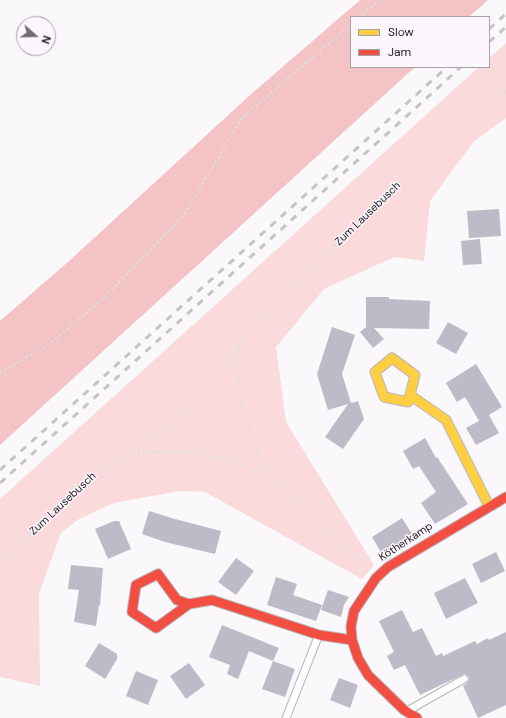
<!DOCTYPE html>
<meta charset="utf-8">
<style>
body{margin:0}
#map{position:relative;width:506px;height:718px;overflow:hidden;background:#faf8fb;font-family:"DM Sans",sans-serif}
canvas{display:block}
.legend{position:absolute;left:350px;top:16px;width:140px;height:52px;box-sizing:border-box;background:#fbf7fc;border:1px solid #a7a1a8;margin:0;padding:5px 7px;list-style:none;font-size:12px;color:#282129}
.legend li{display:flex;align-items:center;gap:8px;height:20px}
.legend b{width:20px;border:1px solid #a7a1a8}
.north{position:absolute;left:16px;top:16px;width:40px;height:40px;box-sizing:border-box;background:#fbf7fc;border:1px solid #a7a1a8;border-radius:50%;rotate:110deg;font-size:11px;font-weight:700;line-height:16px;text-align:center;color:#282129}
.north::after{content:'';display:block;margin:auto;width:14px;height:18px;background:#726c72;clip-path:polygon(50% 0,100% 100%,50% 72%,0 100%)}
</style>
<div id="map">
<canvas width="506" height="718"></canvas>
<ul class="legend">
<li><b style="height:5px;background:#ffcf43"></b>Slow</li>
<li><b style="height:5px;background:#f24e42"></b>Jam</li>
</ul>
<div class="north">N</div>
</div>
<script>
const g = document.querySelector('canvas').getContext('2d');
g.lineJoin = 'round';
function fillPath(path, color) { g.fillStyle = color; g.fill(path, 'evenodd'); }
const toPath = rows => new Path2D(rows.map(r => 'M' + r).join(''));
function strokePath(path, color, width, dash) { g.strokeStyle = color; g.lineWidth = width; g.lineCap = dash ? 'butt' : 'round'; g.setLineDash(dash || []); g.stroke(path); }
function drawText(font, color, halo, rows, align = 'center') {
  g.font = font + ' "DM Sans",sans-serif'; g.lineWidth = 3; g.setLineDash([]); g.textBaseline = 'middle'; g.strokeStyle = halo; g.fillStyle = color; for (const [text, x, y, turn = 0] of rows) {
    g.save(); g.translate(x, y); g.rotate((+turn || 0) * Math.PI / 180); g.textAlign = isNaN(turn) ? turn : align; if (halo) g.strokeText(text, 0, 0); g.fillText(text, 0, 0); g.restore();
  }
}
fillPath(toPath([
 [506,43,506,118,474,141,430,201,424,261,394,257,324,289,276,347,286,422,374,565,362,579,205,492,179,491,114,503,79,519,61,533,39,593,40,686,0,677,0,499,479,67,489,67,489,58]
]), '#fbdadb');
fillPath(toPath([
 [360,0,488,0,469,17,351,17,351,67,415,67,0,445,0,321,68,262,249,96]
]), '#f3c3c5');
fillPath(toPath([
 [499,209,501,236,469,238,467,211],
 [480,239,482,264,463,265,461,241],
 [366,297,389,297,389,299,430,301,429,329,374,328,384,339,373,348,360,332,366,327],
 [448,322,468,333,456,354,436,343],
 [332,327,355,335,342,374,351,403,328,410,317,374],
 [476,364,502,407,489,415,499,433,476,445,466,428,479,421,465,397,457,402,446,383],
 [358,401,364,419,343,449,325,437,348,404],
 [425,438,436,458,437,457,468,504,435,524,421,503,436,492,419,466,413,469,403,451],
 [149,511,175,519,221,531,215,554,165,542,142,534],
 [402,518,414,537,383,556,372,537],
 [114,521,119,521,131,549,108,559,95,529],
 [496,552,505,571,481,583,472,564],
 [236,558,254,571,236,595,218,582],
 [71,565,103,568,100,605,99,605,96,626,74,622,79,590,68,589],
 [276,577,297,584,293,595,322,605,316,621,267,605],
 [465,578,478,603,446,619,434,593],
 [328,590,349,597,344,605,341,617,321,610],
 [402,610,413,632,422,628,436,656,442,653,443,656,475,641,477,644,488,638,489,640,506,632,506,705,478,718,463,686,467,683,469,679,468,676,464,674,420,695,405,665,394,670,387,656,394,652,379,621],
 [222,625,279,648,273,661,249,651,238,679,227,674,230,665,209,657],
 [99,643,117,654,117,659,105,679,85,666],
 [273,661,295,669,285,697,262,689],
 [189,663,205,685,186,699,170,676],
 [136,671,158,680,148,705,126,696],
 [339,678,358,685,350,708,330,700]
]), '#bebac8');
const lane = toPath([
 [409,710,464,679],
 [286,718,318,637]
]);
const slow = toPath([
 [410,395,408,402,384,397,375,372,392,358,415,375,410,395,446,420,489,506]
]);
const jam = toPath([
 [189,604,156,628,132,612,136,585,158,574,177,600,189,604,212,600,319,635,352,640],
 [417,718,404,710,368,675,358,658,352,640,351,626,354,611,376,578,388,567,506,497]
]);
strokePath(lane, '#b9b5bb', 9);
strokePath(slow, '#b9b5bb', 11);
strokePath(jam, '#b9b5bb', 11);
strokePath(toPath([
 [359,17,379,0],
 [239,346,237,369,241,400,252,441,269,476],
 [0,373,51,343,104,298,184,215,241,119,351,24],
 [133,453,173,451,208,454,242,465,269,476,364,566],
 [0,564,4,561,85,481,108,464,133,453,169,427,196,406,221,373,239,346,259,321,389,192,498,96,506,92]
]), '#dedede', 2.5, [2, 3]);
strokePath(lane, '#fefefe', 7);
strokePath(slow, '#ffcf43', 9);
strokePath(jam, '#f24e42', 9);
strokePath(toPath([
 [489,29,506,14],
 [489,42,506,27],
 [0,470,447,67],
 [0,483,461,67]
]), '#c4c3c5', 3, [7, 7]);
drawText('11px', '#282129', '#fbf7fc', [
 ["Zum Lausebusch",368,214,-44],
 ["Zum Lausebusch",63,504,-43],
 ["Kötherkamp",406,542,-33]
]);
</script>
